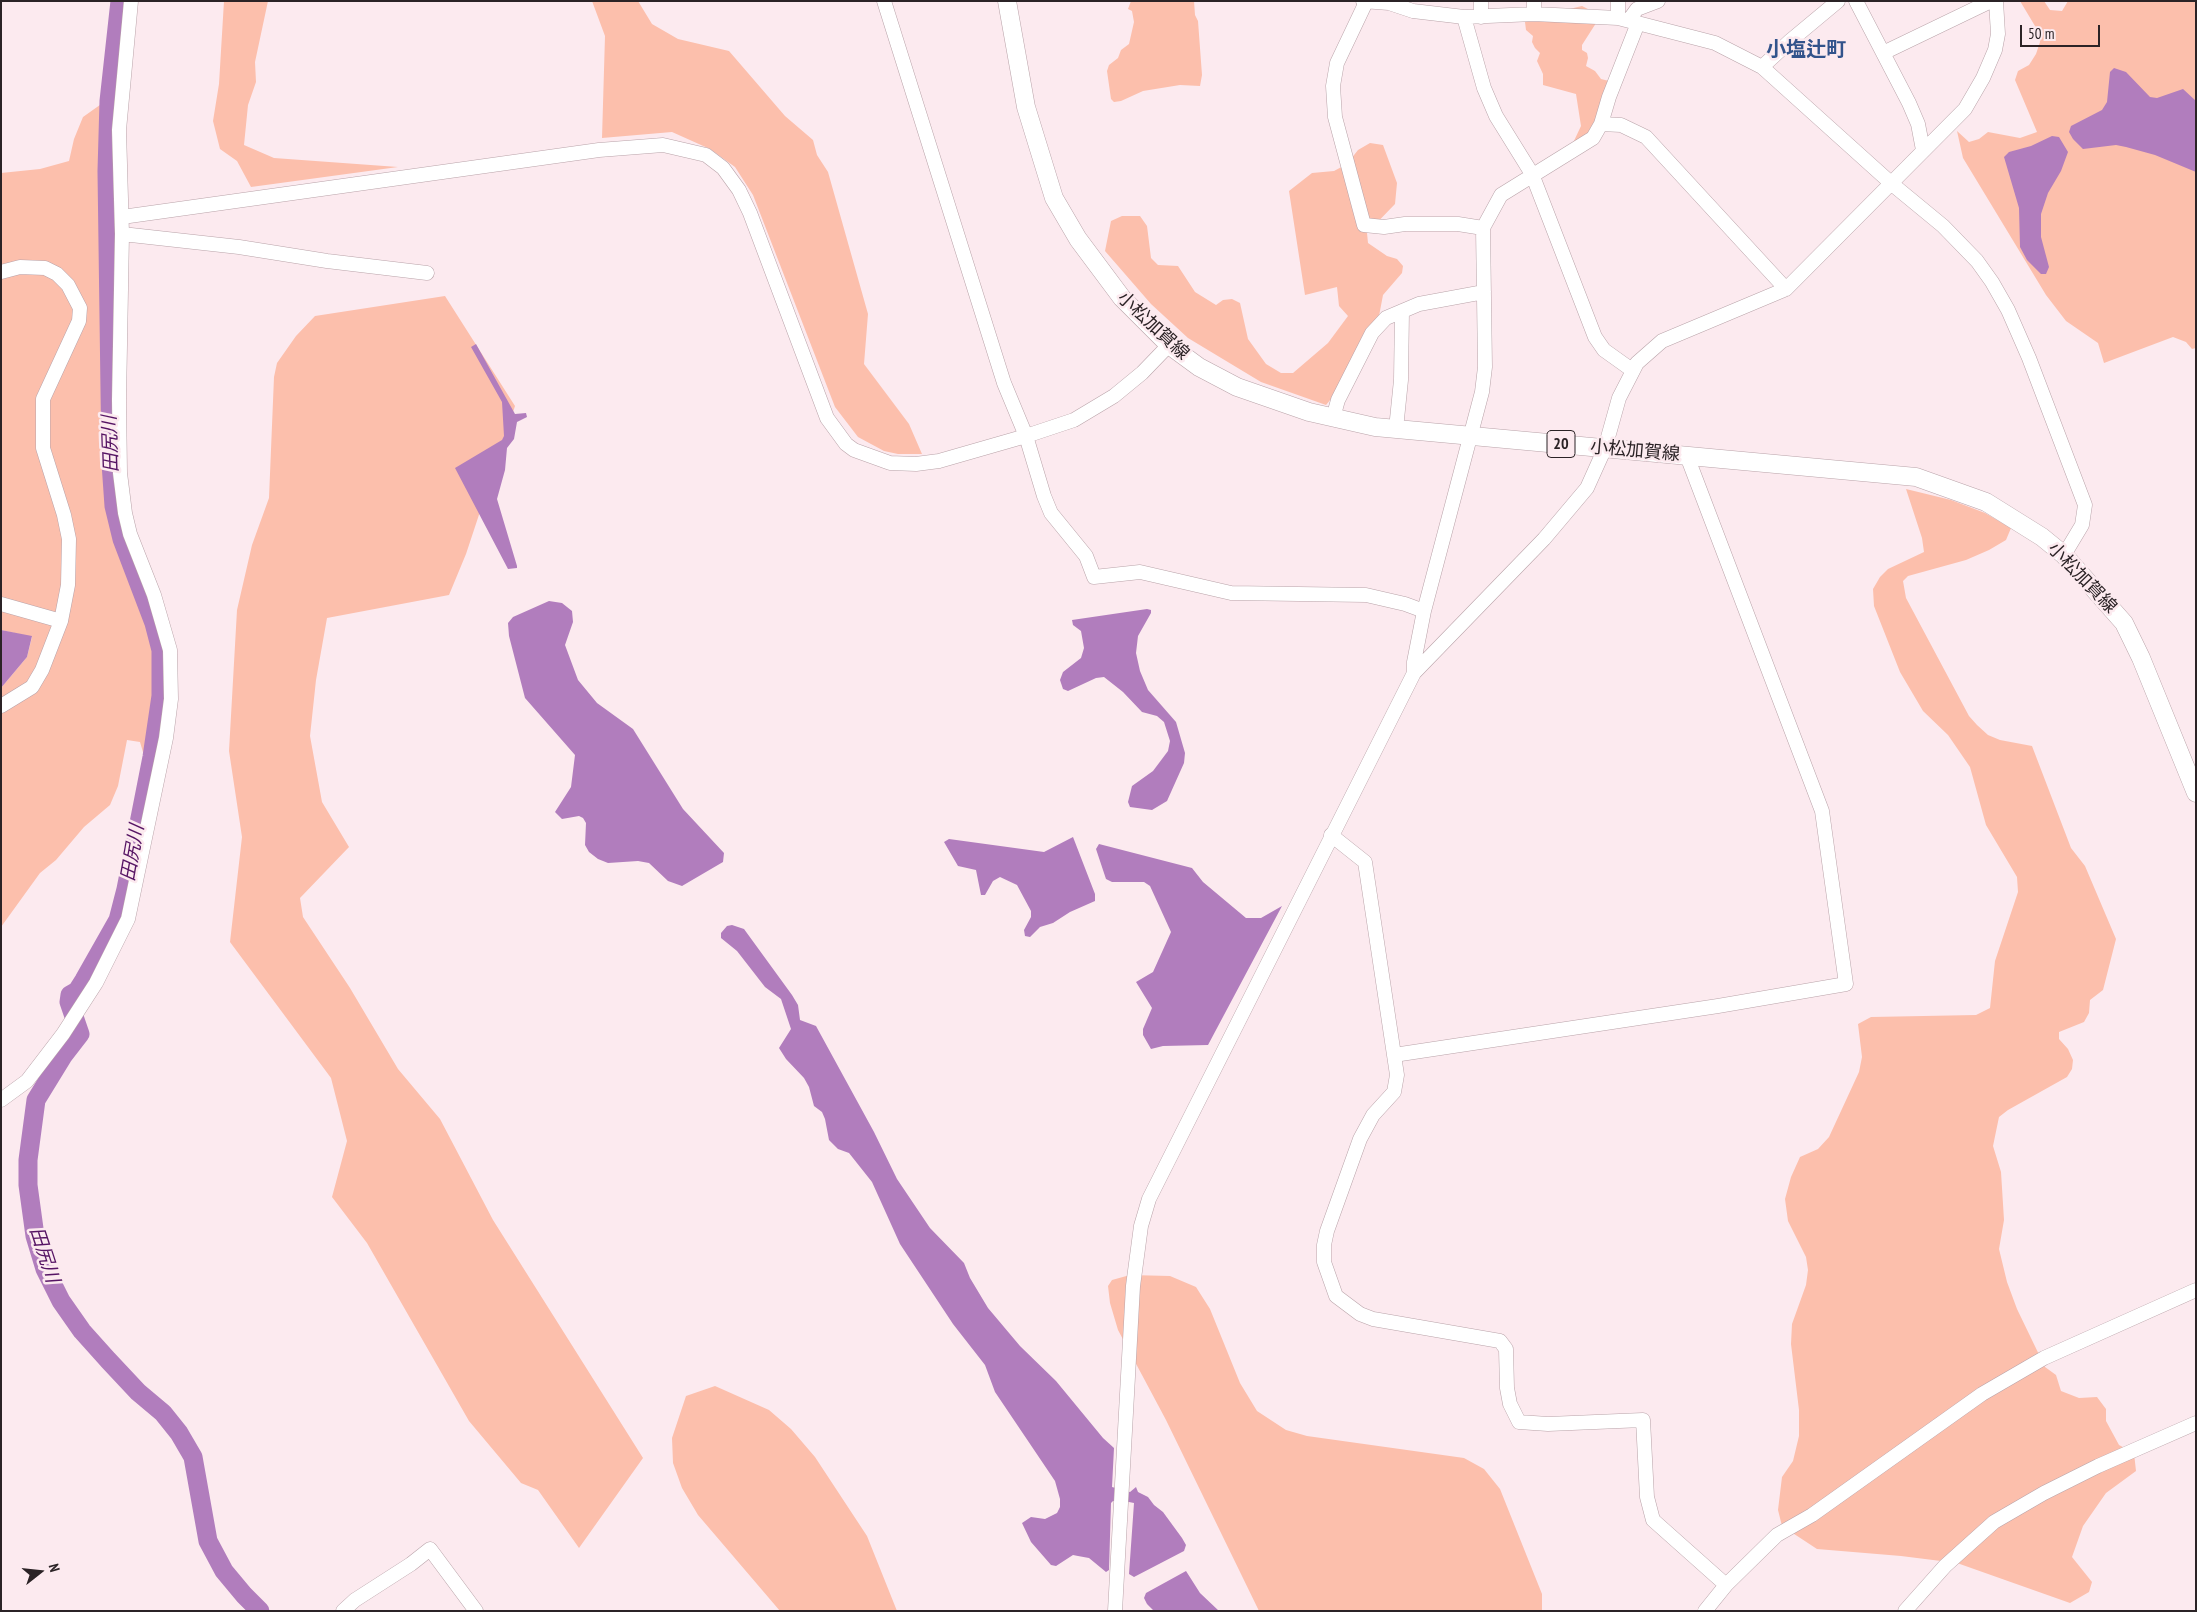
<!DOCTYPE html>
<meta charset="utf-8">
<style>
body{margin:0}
#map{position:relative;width:2197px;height:1612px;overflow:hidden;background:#fceaef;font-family:"PT Sans Narrow",sans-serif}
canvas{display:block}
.frame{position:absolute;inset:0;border:2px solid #2b2326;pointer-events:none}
.north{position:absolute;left:15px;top:1547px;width:50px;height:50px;-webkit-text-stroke:4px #fceaef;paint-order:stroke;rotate:74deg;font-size:14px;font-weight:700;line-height:20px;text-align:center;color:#2b2326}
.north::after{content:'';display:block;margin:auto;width:18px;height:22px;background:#2b2326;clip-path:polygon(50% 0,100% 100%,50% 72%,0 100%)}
.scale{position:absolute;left:2020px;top:25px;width:80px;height:22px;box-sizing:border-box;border:2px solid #2b2326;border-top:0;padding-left:6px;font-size:15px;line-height:18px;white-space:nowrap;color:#2b2326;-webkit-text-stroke:4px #fceaef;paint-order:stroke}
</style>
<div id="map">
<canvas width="2197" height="1612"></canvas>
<div class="frame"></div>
<div class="north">N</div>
<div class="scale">50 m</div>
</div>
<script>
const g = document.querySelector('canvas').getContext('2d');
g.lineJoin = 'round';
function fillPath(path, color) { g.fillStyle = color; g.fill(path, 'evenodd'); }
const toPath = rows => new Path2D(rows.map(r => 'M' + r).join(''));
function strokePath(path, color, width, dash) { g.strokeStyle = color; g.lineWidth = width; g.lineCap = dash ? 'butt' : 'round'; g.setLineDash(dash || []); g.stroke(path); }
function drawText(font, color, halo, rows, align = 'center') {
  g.font = font + ' "PT Sans Narrow","Noto Sans JP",sans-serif'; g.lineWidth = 5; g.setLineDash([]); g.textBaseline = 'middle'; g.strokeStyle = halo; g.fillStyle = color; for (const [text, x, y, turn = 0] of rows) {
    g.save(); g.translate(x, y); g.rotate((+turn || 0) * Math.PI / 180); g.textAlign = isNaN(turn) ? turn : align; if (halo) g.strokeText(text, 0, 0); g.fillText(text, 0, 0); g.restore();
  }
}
fillPath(toPath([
 [224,1,268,1,255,62,256,82,248,105,244,145,274,158,398,167,251,187,237,161,220,149,213,121,219,84],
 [592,1,638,1,652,24,678,39,729,51,785,116,813,140,817,155,828,172,868,314,864,364,909,424,922,454,898,454,884,451,858,437,835,407,753,195,735,167,710,149,672,132,602,138,605,36],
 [1131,1,1194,1,1195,15,1198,21,1202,75,1200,86,1180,85,1143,91,1121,101,1114,102,1111,99,1107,71,1109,65,1118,58,1121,50,1129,44,1134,22,1132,11,1128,9],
 [2020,1,2044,1,2050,10,2062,11,2068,1,2196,1,2196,348,2192,349,2186,342,2173,337,2104,363,2098,343,2066,321,2046,295,1963,158,1957,131,1969,142,1979,139,1988,132,2020,138,2037,132,2015,80,2018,71,2029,65,2036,54,2040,42,2038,31],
 [1582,6,1594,12,1598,20,1582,45,1582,50,1587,53,1588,58,1586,66,1595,71,1601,79,1609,81,1591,134,1573,143,1581,126,1576,94,1543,85,1543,74,1537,61,1540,53,1535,48,1532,42,1533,36,1526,30,1525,22,1527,19],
 [114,95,110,188,115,483,118,512,128,547,158,624,165,684,163,719,147,809,136,810,145,759,140,742,127,740,118,786,110,805,84,827,56,860,40,873,1,927,1,688,27,657,32,637,1,630,1,173,40,169,69,161,74,139,83,117],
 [1370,143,1383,145,1397,183,1395,204,1367,233,1368,243,1387,256,1397,259,1403,266,1402,273,1383,295,1379,316,1336,393,1326,405,1261,382,1188,338,1151,304,1105,251,1111,221,1122,216,1140,216,1147,226,1151,258,1158,265,1178,266,1195,292,1216,305,1223,300,1232,299,1240,303,1248,339,1266,364,1281,373,1293,373,1328,343,1348,316,1339,306,1337,287,1305,295,1289,191,1312,173,1334,171,1347,164,1358,150],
 [445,296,515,406,466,554,449,595,327,618,316,680,310,736,322,802,349,847,300,898,303,917,350,988,398,1069,440,1119,493,1220,643,1458,579,1548,538,1490,521,1483,469,1421,367,1243,332,1197,347,1141,331,1078,230,942,242,837,229,751,237,610,252,545,269,498,274,377,277,363,296,336,315,316],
 [1906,489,1951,500,1985,513,2011,528,2006,540,1989,550,1966,560,1908,576,1903,581,1906,598,1969,716,1977,725,1988,735,2000,740,2032,746,2071,848,2085,866,2116,939,2103,990,2090,1000,2089,1013,2084,1022,2059,1032,2059,1039,2068,1049,2073,1060,2072,1069,2067,1077,2008,1110,1999,1117,1993,1146,2001,1172,2004,1220,1999,1249,2007,1282,2017,1309,2045,1367,2056,1375,2061,1391,2079,1398,2097,1397,2106,1409,2106,1421,2119,1445,2134,1453,2136,1471,2106,1493,2083,1526,2072,1557,2092,1582,2089,1592,2070,1603,1957,1563,1901,1556,1817,1549,1782,1526,1778,1510,1782,1477,1793,1461,1799,1436,1799,1410,1791,1344,1792,1324,1806,1285,1808,1270,1806,1257,1788,1221,1785,1199,1791,1177,1800,1157,1818,1149,1829,1137,1859,1072,1862,1057,1858,1024,1871,1017,1976,1015,1990,1008,1995,961,2018,892,2017,877,1986,825,1970,767,1948,735,1923,711,1900,672,1874,606,1873,589,1880,577,1888,569,1924,552,1922,538],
 [1130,1275,1170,1276,1196,1287,1210,1309,1240,1383,1257,1411,1286,1430,1307,1436,1464,1458,1484,1469,1500,1489,1542,1594,1542,1611,1259,1611,1166,1420,1118,1330,1110,1303,1108,1286,1112,1280],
 [715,1386,769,1410,791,1429,815,1457,867,1536,897,1611,780,1611,698,1515,682,1488,673,1463,672,1438,686,1396]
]), '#fcbfac');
fillPath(toPath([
 [2114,68,2126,72,2150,97,2157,98,2183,89,2196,101,2196,172,2155,155,2126,147,2116,145,2083,149,2073,139,2069,132,2071,126,2102,110,2107,102,2110,72],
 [2052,136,2059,137,2068,152,2061,171,2048,193,2041,214,2041,237,2049,267,2046,274,2041,274,2027,260,2020,247,2019,208,2004,157,2009,152,2031,146],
 [476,344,515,414,526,413,527,417,517,422,514,439,507,448,505,470,497,499,517,566,517,568,508,569,455,468,502,440,504,436,502,402,471,347],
 [549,601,562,603,572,611,573,622,565,645,578,680,597,703,633,729,683,809,724,853,723,862,682,886,668,881,649,863,638,861,608,863,598,859,589,852,585,845,586,823,583,818,579,816,562,819,555,812,571,787,575,755,525,698,509,636,508,623,513,617],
 [1147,609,1151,610,1151,613,1138,636,1136,653,1140,671,1148,690,1176,722,1185,753,1184,763,1167,801,1152,810,1130,807,1128,802,1132,786,1153,771,1168,751,1170,741,1164,722,1157,716,1142,712,1123,692,1104,677,1096,678,1068,691,1063,689,1060,680,1063,672,1081,658,1084,648,1081,631,1073,625,1072,620],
 [1,630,32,636,27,657,1,688],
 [1073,837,1095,894,1095,901,1070,912,1053,923,1040,927,1030,937,1025,936,1024,930,1031,917,1031,911,1017,885,1000,877,993,881,985,895,981,895,976,870,958,866,944,842,949,839,1044,852],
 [1099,844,1192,868,1203,882,1246,918,1261,918,1282,906,1208,1045,1163,1046,1151,1049,1143,1035,1143,1029,1152,1008,1136,982,1153,972,1171,932,1150,886,1144,882,1112,882,1106,879,1096,849],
 [732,925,744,929,792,995,798,1005,800,1020,816,1026,874,1132,897,1179,930,1228,964,1263,970,1278,988,1308,1020,1346,1056,1381,1103,1438,1114,1448,1112,1487,1130,1492,1136,1487,1138,1492,1148,1497,1154,1505,1163,1512,1182,1538,1186,1545,1184,1551,1134,1577,1129,1574,1134,1503,1124,1501,1113,1501,1111,1503,1109,1570,1106,1572,1089,1558,1078,1556,1073,1555,1056,1566,1051,1565,1031,1542,1022,1523,1031,1517,1045,1519,1057,1513,1060,1507,1060,1499,1055,1481,995,1392,985,1365,953,1324,900,1244,872,1182,849,1153,838,1149,829,1140,825,1119,822,1112,814,1106,809,1087,804,1078,786,1059,779,1048,791,1029,781,999,765,987,737,951,721,938,721,933,727,926],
 [1186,1571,1200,1593,1219,1611,1154,1611,1147,1604,1144,1598,1146,1593]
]), '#b17dbd');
strokePath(toPath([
 [120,1,109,101,107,171,111,463,114,506,122,539,154,623,161,650,161,696,152,757,126,889,118,920,84,980,77,991,70,995,69,1002,80,1034,63,1056,36,1100,28,1160,28,1185,35,1236,45,1269,61,1301,82,1331,108,1360,138,1392,163,1413,179,1433,193,1457,208,1541,224,1571,244,1595,260,1611]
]), '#b17dbd', 19);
const minor = toPath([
 [884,1,1004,383,1026,436,1044,496,1051,513,1086,556,1094,577,1140,572,1231,593,1366,595,1405,604,1424,611],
 [1363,1,1389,3,1413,11,1464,17,1534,14,1618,18,1715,43,1762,67,1892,184,1943,226,1977,261,1992,282,2008,310,2029,358,2085,505,2082,525,2064,555],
 [1481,1,1481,17],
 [1618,1,1618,18],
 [1856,1,1909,103,1918,124,1923,150],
 [1366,2,1337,63,1333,86,1335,117,1364,225,1384,227,1405,224,1458,224,1483,228],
 [1534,14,1534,1],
 [1464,17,1484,88,1496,116,1532,174,1595,337,1604,350,1632,370],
 [1629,20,1637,9,1658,1],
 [1883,53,1991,1],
 [1762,67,1790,41,1838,1],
 [1601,124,1621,125,1646,137,1786,289],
 [122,217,599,150,663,145,706,155,723,168,739,190,750,213,827,418,846,444,854,450,890,463,916,464,939,461,1026,436,1074,420,1114,396,1142,373,1169,345],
 [122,234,239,247,327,261,427,273],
 [1,272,20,267,45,268,57,274,68,285,80,308,79,321,43,399,43,448,64,515,69,539,68,585,61,621,42,670,32,687,1,706],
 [1333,418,1338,400,1372,333,1386,318,1419,304,1484,292],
 [1396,429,1401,380,1402,311],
 [1,604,61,621],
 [1414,673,1414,662,1424,611,1482,392,1485,367,1483,228,1501,195,1593,138,1601,124,1609,97,1638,23],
 [1331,835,1365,862,1397,1075,1394,1092,1373,1115,1360,1139,1327,1231,1324,1245,1324,1262,1336,1296,1360,1314,1373,1319,1500,1341,1506,1349,1507,1388,1510,1404,1519,1422,1548,1424,1643,1420,1647,1497,1653,1520,1726,1585],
 [1394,1055,1718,1006,1846,984,1822,811,1687,456],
 [1,1100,27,1081,63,1034,96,983,128,919,166,738,171,699,170,650,154,595,130,534,125,513,120,473,119,400,122,234,119,130,131,1],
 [343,1611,355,1600,411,1564,430,1549,476,1611],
 [1115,1611,1133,1286,1141,1226,1149,1199,1414,673,1544,539,1587,488,1605,448,1619,398,1637,363,1662,341,1786,289,1965,109,1983,78,1995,50,1998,34,1996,1],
 [1705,1611,1726,1585,1777,1535,1812,1515,1982,1394,2044,1358,2196,1290],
 [1905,1611,1945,1566,1994,1522,2044,1493,2098,1466,2196,1423]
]);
const major = toPath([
 [1007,1,1026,107,1054,198,1078,239,1122,298,1169,345,1199,367,1237,387,1309,412,1375,427,1916,477,1986,502,2042,537,2064,555,2124,623,2141,658,2196,793]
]);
strokePath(minor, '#b9a3a9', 15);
strokePath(major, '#b9a3a9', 19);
strokePath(minor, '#fff', 14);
strokePath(major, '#fff', 18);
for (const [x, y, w] of [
 [1561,444,28]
]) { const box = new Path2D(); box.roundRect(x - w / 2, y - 13.5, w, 27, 4); g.fillStyle = '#fceaef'; g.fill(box); strokePath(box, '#2b2326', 1); }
drawText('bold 16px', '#2b2326', null, [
 ["20",1561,444]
]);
drawText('18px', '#2b2326', '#fceaef', [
 ["小松加賀線",1153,326,43],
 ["小松加賀線",1635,451,5],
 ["小松加賀線",2082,578,46]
]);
drawText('italic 19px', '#561464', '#fceaef', [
 ["田尻川",111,444,-92],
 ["田尻川",133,853,-80],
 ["田尻川",44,1255,72]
]);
drawText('bold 20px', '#32538b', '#fceaef', [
 ["小塩辻町",1806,50]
]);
</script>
